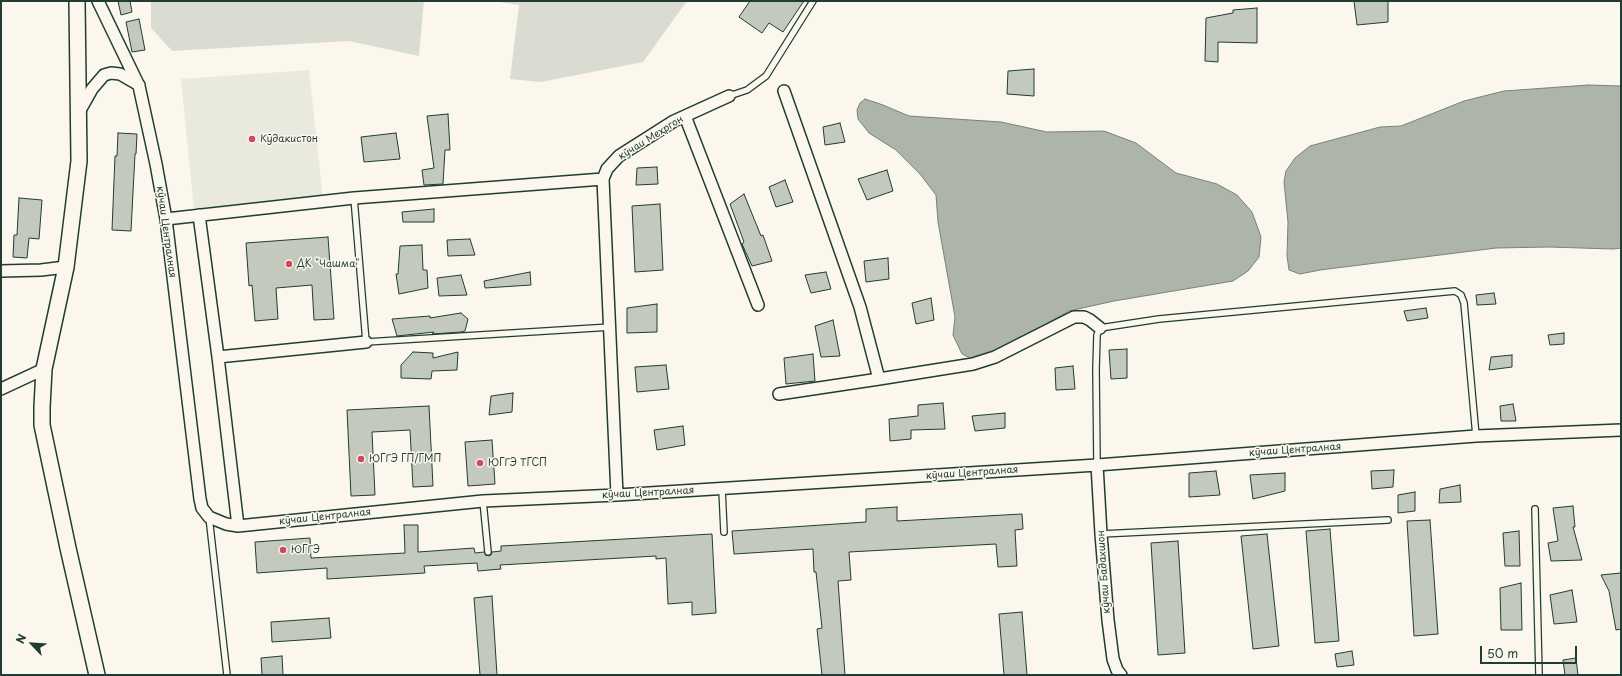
<!DOCTYPE html>
<meta charset="utf-8">
<style>
body{margin:0}
#map{position:relative;width:1622px;height:676px;overflow:hidden;background:#fbf7ec;font-family:"Playpen Sans",sans-serif}
canvas{display:block}
.frame{position:absolute;inset:0;border:2px solid #1f3d34;pointer-events:none}
.north{position:absolute;left:12px;top:624px;width:40px;height:40px;-webkit-text-stroke:3px #fbf7ec;paint-order:stroke;rotate:295deg;font-size:11px;font-weight:700;line-height:16px;text-align:center;color:#1f3d34}
.north::after{content:'';display:block;margin:auto;width:14px;height:18px;background:#1f3d34;clip-path:polygon(50% 0,100% 100%,50% 72%,0 100%)}
.scale{position:absolute;left:1480px;top:646px;width:97px;height:18px;box-sizing:border-box;border:2px solid #1f3d34;border-top:0;padding-left:5px;font-size:12px;line-height:14px;white-space:nowrap;color:#1f3d34;-webkit-text-stroke:3px #fbf7ec;paint-order:stroke}
</style>
<div id="map">
<canvas width="1622" height="676"></canvas>
<div class="frame"></div>
<div class="north">N</div>
<div class="scale">50 m</div>
</div>
<script>
const g = document.querySelector('canvas').getContext('2d');
g.lineJoin = 'round';
function fillPath(path, color) { g.fillStyle = color; g.fill(path, 'evenodd'); }
const toPath = rows => new Path2D(rows.map(r => 'M' + r).join(''));
function strokePath(path, color, width, dash) { g.strokeStyle = color; g.lineWidth = width; g.lineCap = dash ? 'butt' : 'round'; g.setLineDash(dash || []); g.stroke(path); }
function drawText(font, color, halo, rows, align = 'center') {
  g.font = font + ' "Playpen Sans",sans-serif'; g.lineWidth = 3; g.setLineDash([]); g.textBaseline = 'middle'; g.strokeStyle = halo; g.fillStyle = color; for (const [text, x, y, turn = 0] of rows) {
    g.save(); g.translate(x, y); g.rotate((+turn || 0) * Math.PI / 180); g.textAlign = isNaN(turn) ? turn : align; if (halo) g.strokeText(text, 0, 0); g.fillText(text, 0, 0); g.restore();
  }
}
fillPath(toPath([
 [309,70,323,198,194,210,181,79]
]), '#eae9de');
fillPath(toPath([
 [151,1,424,1,419,56,349,41,172,51,151,28],
 [492,1,687,1,643,62,541,82,510,79,519,5]
]), '#dbdcd1');
const water = toPath([
 [1588,85,1621,86,1621,248,1613,249,1549,247,1496,248,1320,270,1300,274,1289,270,1287,256,1288,222,1284,182,1286,171,1295,158,1310,146,1380,127,1401,126,1464,101,1504,91,1588,85],
 [865,99,883,105,909,116,1001,122,1047,132,1104,131,1136,143,1176,173,1217,184,1237,195,1252,212,1261,237,1259,257,1248,271,1233,281,1114,301,1069,311,990,357,976,361,962,354,953,335,955,317,938,222,936,195,920,174,896,150,869,133,858,119,857,110,860,103,865,99]
]);
fillPath(water, '#adb4aa');
strokePath(water, '#74847b', 1);
const building = toPath([
 [118,1,130,1,132,12,121,15,118,1],
 [750,1,804,1,783,32,769,23,762,33,739,17,750,1],
 [1354,1,1388,1,1388,22,1357,25,1354,1],
 [1257,8,1257,43,1218,42,1218,62,1205,61,1206,18,1233,13,1233,10,1257,8],
 [139,19,145,50,132,52,126,22,139,19],
 [1034,69,1034,96,1007,94,1008,71,1034,69],
 [448,114,450,150,445,150,443,184,424,185,422,170,434,168,427,116,448,114],
 [840,123,845,142,825,145,823,127,840,123],
 [118,133,137,134,136,154,135,154,131,231,112,230,115,156,117,156,118,133],
 [396,133,400,159,364,162,361,137,396,133],
 [657,167,658,184,636,185,637,168,657,167],
 [887,170,893,191,867,200,858,179,887,170],
 [785,180,793,202,776,207,769,187,785,180],
 [744,194,761,236,763,235,772,261,752,266,742,244,744,242,730,204,744,194],
 [19,198,42,200,39,239,29,238,27,258,13,257,14,235,17,235,19,198],
 [660,204,663,270,635,272,632,206,660,204],
 [434,209,434,222,403,222,402,212,434,209],
 [328,237,334,319,314,320,312,285,276,288,278,319,255,321,252,285,249,286,246,243,328,237],
 [470,239,475,255,448,256,447,240,470,239],
 [422,245,423,270,427,270,428,288,399,294,396,274,398,274,400,246,422,245],
 [888,258,889,279,866,282,864,261,888,258],
 [530,272,531,285,485,288,484,281,530,272],
 [826,272,831,289,811,293,805,275,826,272],
 [461,275,467,295,439,296,437,278,461,275],
 [1494,293,1496,304,1477,305,1476,295,1494,293],
 [931,298,934,320,916,324,912,303,931,298],
 [657,304,657,332,627,333,627,308,657,304],
 [1426,308,1428,318,1407,321,1404,311,1426,308],
 [461,313,468,319,465,331,461,332,432,334,434,332,397,336,392,319,430,316,430,318,461,313],
 [833,320,840,356,821,357,815,326,833,320],
 [1564,333,1564,344,1550,345,1548,335,1564,333],
 [1127,349,1127,378,1111,379,1109,350,1127,349],
 [413,352,433,353,433,358,458,352,457,370,432,371,431,379,401,378,401,365,413,352],
 [813,354,815,381,786,384,784,358,813,354],
 [1512,355,1512,367,1489,370,1491,357,1512,355],
 [666,365,669,389,637,392,635,367,666,365],
 [1073,366,1075,389,1056,390,1055,368,1073,366],
 [513,393,512,412,489,415,491,396,513,393],
 [943,403,945,429,911,430,911,439,890,441,889,419,918,416,918,405,943,403],
 [1513,404,1516,421,1501,421,1500,406,1513,404],
 [429,406,433,486,413,487,410,430,372,432,375,495,351,496,347,410,429,406],
 [1005,413,1005,428,975,431,972,416,1005,413],
 [683,426,685,445,657,450,654,430,683,426],
 [492,440,495,484,468,486,465,442,492,440],
 [1394,470,1393,487,1372,489,1371,471,1394,470],
 [1216,471,1220,495,1189,497,1189,473,1216,471],
 [1285,473,1285,491,1253,499,1250,475,1285,473],
 [1460,485,1461,502,1439,503,1440,489,1460,485],
 [1415,492,1415,511,1398,513,1398,495,1415,492],
 [1573,506,1575,527,1573,527,1582,560,1551,561,1548,543,1558,541,1553,508,1573,506],
 [897,507,897,521,1022,514,1023,529,1015,530,1017,566,998,567,996,544,849,552,851,580,838,581,845,675,822,675,817,629,822,628,816,572,814,572,813,549,734,554,732,531,866,522,866,509,897,507],
 [1430,520,1438,634,1414,636,1407,521,1430,520],
 [404,525,418,525,418,552,474,548,475,553,484,552,488,556,491,555,492,552,501,551,501,546,712,534,716,613,692,615,692,602,668,604,666,558,656,559,656,556,500,565,501,569,478,571,477,563,424,566,425,573,327,579,327,568,257,573,255,542,310,538,311,558,405,553,404,525],
 [1330,529,1339,641,1315,643,1306,531,1330,529],
 [1519,531,1520,566,1505,566,1503,533,1519,531],
 [1267,534,1279,646,1253,649,1241,536,1267,534],
 [1178,541,1185,653,1158,655,1151,543,1178,541],
 [1621,573,1621,629,1616,630,1609,591,1601,575,1621,573],
 [1521,583,1522,630,1501,630,1500,588,1521,583],
 [1572,590,1577,622,1554,624,1550,595,1572,590],
 [492,596,497,675,480,675,474,598,492,596],
 [1022,612,1027,675,1004,675,999,614,1022,612],
 [329,618,331,638,272,642,271,622,329,618],
 [1352,651,1354,665,1337,667,1335,654,1352,651],
 [282,656,283,675,262,675,261,658,282,656],
 [1576,658,1578,675,1565,675,1563,660,1576,658]
]);
fillPath(building, '#c4c9be');
strokePath(building, '#1f3d34', 1);
const lane = toPath([
 [729,96,747,90,766,76,813,1],
 [354,198,366,342,611,327],
 [1097,465,1096,369,1097,335,1100,328,1159,319,1455,291,1461,295,1464,303,1476,436],
 [722,489,724,532],
 [483,501,488,552],
 [1535,509,1539,675],
 [209,517,227,675],
 [1101,534,1388,520]
]);
const street = toPath([
 [98,1,139,86,156,164,166,219,200,499,202,508,209,517,226,524,238,526,483,501,617,495,1097,465,1476,436,1621,430],
 [79,112,92,89,104,75,111,73,120,74,139,85],
 [685,116,758,305],
 [199,215,218,357,366,342],
 [166,219,354,198,603,179],
 [1,271,41,270,66,267],
 [218,357,238,526],
 [879,379,973,364,995,357,1074,317,1084,317,1090,320,1100,328],
 [1,389,44,369],
 [779,394,879,379,860,307,784,91],
 [1097,465,1101,534,1108,620,1113,659,1117,670,1121,675],
 [617,495,603,179,607,169,619,156,674,121,729,96]
]);
const secondary = toPath([
 [77,1,79,161,66,267,44,369,42,407,42,425,46,444,68,548,97,675]
]);
strokePath(lane, '#1f3d34', 8);
strokePath(street, '#1f3d34', 14);
strokePath(secondary, '#1f3d34', 18);
strokePath(lane, '#fbf7ec', 5.5);
strokePath(street, '#fbf7ec', 11);
strokePath(secondary, '#fbf7ec', 15);
for (const [x, y, r, color] of [
 [252,139,4,"#d1495b"],
 [289,264,4,"#d1495b"],
 [361,459,4,"#d1495b"],
 [480,463,4,"#d1495b"],
 [283,550,4,"#d1495b"]
]) { const dot = new Path2D(); dot.arc(x, y, r, 0, 2 * Math.PI); g.fillStyle = color; g.fill(dot); strokePath(dot, '#fbf7ec', 1.5); }
drawText('10px', '#1f3d34', '#fbf7ec', [
 ["кӯчаи Меҳргон",651,138,-32],
 ["кӯчаи Централная",166,232,82],
 ["кӯчаи Централная",1295,450,-4],
 ["кӯчаи Централная",972,473,-4],
 ["кӯчаи Централная",648,493,-3],
 ["кӯчаи Централная",325,517,-6],
 ["кӯчаи Бадахшон",1104,572,-94]
]);
drawText('10px', '#1f3d34', '#fbf7ec', [
 ["Кӯдакистон",260,139],
 ["ДК \"Чашма\"",297,264],
 ["ЮГГЭ ГП/ГМП",369,459],
 ["ЮГГЭ ТГСП",488,463],
 ["ЮГГЭ",291,550]
], 'left');
</script>
